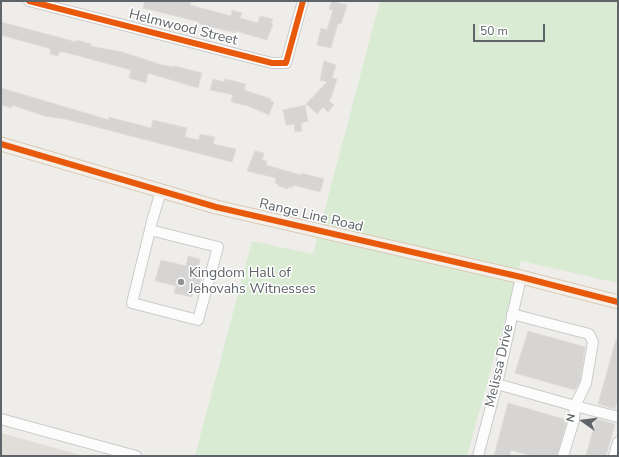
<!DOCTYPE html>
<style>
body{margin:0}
#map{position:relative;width:619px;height:457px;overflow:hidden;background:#efede9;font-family:"Nunito Sans",sans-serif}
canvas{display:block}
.frame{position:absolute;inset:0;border:2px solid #5e6468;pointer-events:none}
.north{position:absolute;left:563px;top:401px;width:40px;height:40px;-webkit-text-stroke:3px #fff;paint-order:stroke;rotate:284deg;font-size:11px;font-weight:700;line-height:16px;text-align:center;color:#5e6468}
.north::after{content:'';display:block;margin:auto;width:14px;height:18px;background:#5e6468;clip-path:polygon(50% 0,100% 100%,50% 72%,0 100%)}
.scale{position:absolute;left:473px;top:24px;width:72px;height:18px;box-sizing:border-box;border:2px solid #5e6468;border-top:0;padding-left:5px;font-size:12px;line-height:14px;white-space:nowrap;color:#5e6468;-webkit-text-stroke:3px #fff;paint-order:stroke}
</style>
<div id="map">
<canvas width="619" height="457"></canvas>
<div class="frame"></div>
<div class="north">N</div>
<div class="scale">50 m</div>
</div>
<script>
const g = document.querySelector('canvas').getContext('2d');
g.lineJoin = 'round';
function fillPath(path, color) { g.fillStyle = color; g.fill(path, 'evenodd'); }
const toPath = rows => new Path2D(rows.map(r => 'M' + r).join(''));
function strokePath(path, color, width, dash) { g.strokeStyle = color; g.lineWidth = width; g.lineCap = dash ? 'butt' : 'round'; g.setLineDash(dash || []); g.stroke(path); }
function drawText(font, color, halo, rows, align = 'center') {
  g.font = font + ' "Nunito Sans",sans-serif'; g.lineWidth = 3; g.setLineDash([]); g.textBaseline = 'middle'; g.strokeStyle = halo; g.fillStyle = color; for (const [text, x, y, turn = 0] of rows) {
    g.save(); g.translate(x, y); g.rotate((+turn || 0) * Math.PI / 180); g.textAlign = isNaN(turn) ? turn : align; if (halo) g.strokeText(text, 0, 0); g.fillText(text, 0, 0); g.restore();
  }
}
fillPath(toPath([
 [1,433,84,456,1,456]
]), '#e1ddd9');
fillPath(toPath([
 [380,1,618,1,618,283,521,261,467,456,195,456,252,241,313,254]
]), '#daebd4');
const building = toPath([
 [145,1,191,1,190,5,231,16,232,10,242,13,240,18,258,23,260,16,273,19,271,23,273,24,267,40,236,31,236,33,199,24,200,23,196,21,143,8,145,1],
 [332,1,347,5,341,24,338,23,331,48,317,45,321,28,327,30,333,10,329,9,332,1],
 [1,22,76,42,77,40,91,44,90,46,122,52,162,65,174,67,175,66,202,73,198,88,148,73,146,83,129,78,131,70,64,52,59,52,58,56,50,54,51,49,1,35,1,22],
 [324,61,336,65,332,78,337,79,331,98,329,101,334,105,328,112,323,107,317,114,306,104,327,82,320,80,324,61],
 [213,79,224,82,225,79,246,84,244,90,271,99,270,101,274,102,269,115,248,106,231,102,233,95,210,90,213,79],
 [1,88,109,120,109,117,151,128,153,120,187,128,185,137,199,140,200,134,215,137,213,144,236,149,232,162,65,119,45,116,12,105,12,108,1,105,1,88],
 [305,105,308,121,301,123,302,131,295,132,294,124,286,125,283,110,305,105],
 [255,151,264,153,262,160,267,161,266,165,301,175,301,173,324,179,320,192,293,185,292,188,288,187,288,189,278,186,278,184,275,183,276,178,247,171,255,151],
 [188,256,200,259,198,269,203,271,198,292,193,291,192,297,174,293,176,286,155,281,161,260,186,266,188,256],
 [528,331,585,347,580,381,575,390,515,373,528,331],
 [616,340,618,341,618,400,615,409,598,404,616,340],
 [508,403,567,420,557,456,532,456,511,450,509,456,494,456,508,403],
 [596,419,615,424,606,456,586,456,596,419]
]);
fillPath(building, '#d6d5d3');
strokePath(building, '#dedcd8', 1);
const minor = toPath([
 [29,1,272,63,286,63,303,1],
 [150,230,218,247,198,320,132,303,150,230,152,221,161,191],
 [497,384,575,406,586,383,593,342,589,334,512,314],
 [1,419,136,456],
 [478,456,497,384,521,277],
 [563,456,574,420,575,406,618,417],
 [614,456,618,442]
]);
const major = toPath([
 [1,144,216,207,521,277,618,302]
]);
strokePath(minor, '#cacbca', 12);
strokePath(major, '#d8cab6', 15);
strokePath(minor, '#fdfcfc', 10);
strokePath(major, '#f4f0e9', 13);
strokePath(toPath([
 [29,1,272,63,286,63,303,1],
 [1,144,216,207,521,277,618,302]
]), '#e8590c', 6);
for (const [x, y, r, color] of [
 [181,282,4,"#919495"]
]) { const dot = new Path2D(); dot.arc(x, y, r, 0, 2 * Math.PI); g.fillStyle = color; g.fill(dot); strokePath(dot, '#fff', 1.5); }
drawText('14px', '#5e6468', '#fff', [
 ["Helmwood Street",183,28,14],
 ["Range Line Road",311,216,13],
 ["Melissa Drive",500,366,-77]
]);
drawText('14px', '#5e6468', '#fff', [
 ["Kingdom Hall of",189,274],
 ["Jehovahs Witnesses",189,290]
], 'left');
</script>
